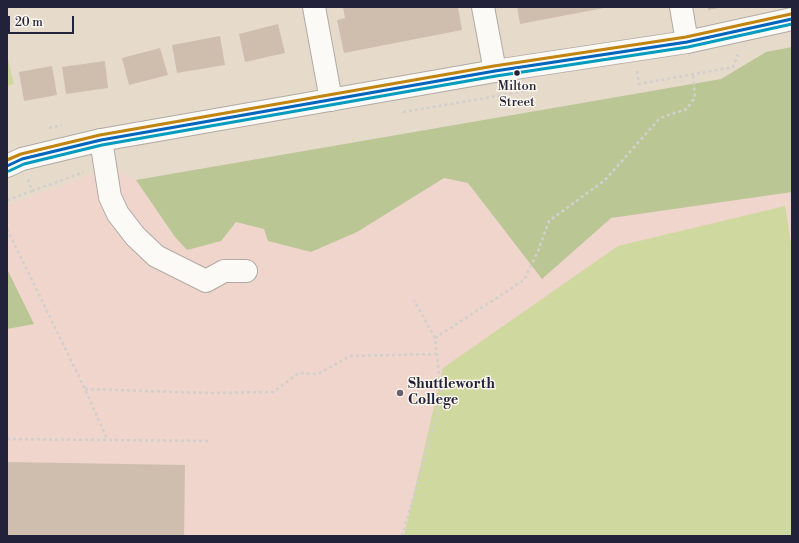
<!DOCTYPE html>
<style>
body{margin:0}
#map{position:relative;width:799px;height:543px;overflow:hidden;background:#e6dbcb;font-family:"Libre Bodoni",serif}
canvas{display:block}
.frame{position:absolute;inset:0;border:8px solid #22223b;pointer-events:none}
.scale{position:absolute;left:8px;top:16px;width:66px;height:18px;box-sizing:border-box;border:2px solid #22223b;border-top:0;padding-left:5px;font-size:12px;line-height:14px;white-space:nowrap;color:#22223b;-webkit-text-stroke:3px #fbf7ec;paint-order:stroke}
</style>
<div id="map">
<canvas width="799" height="543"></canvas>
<div class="frame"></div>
<div class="scale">20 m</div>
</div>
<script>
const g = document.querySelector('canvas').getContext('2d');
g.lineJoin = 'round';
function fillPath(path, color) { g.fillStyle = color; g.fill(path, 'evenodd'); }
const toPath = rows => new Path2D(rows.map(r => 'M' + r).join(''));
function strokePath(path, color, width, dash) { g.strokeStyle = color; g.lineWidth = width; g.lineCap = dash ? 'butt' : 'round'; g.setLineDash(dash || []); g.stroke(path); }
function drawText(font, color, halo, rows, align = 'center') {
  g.font = font + ' "Libre Bodoni",serif'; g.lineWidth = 3; g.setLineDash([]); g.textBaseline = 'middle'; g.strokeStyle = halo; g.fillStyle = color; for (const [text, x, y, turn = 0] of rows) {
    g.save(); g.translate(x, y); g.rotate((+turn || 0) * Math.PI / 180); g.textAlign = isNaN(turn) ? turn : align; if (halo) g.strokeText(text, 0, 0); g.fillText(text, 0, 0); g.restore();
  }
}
fillPath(toPath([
 [792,47,792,536,7,536,7,205,104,170,120,170,136,180,721,79,766,52]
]), '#efd5cc');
fillPath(toPath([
 [7,55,14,84,7,86],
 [785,206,792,250,792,536,404,536,443,368,618,246]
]), '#cfd89e');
fillPath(toPath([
 [792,47,792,192,611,218,542,279,468,183,444,178,357,232,311,252,268,241,264,229,236,222,221,241,187,250,175,237,136,180,721,79,766,52],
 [7,269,34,324,7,329]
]), '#bac795');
fillPath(toPath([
 [343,7,458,7,462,30,344,53,337,20,345,18],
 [517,7,604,7,604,8,520,24],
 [708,7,719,7,719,8,708,10],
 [278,24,285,53,245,62,239,34],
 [220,36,225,65,177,73,172,45],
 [160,48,168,75,129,85,122,58],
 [105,61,108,88,66,94,62,67],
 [52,66,57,95,24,101,19,72],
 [7,462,185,465,184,536,7,536]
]), '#cfbeae');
const minor = toPath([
 [314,7,331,100],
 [483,7,495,71],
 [681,7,687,42],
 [101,140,110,197,118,214,135,236,156,256,206,281,224,271,246,271]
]);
const major = toPath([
 [7,166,22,159,101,140,495,71,687,42,792,19]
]);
strokePath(minor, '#b1aaa2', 24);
strokePath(major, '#b1aaa2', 24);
strokePath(toPath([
 [637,71,639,84,733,67,738,54],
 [403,112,526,91],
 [49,128,62,125],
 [32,191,84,172],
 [7,200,32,191,28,179],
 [7,229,85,389,107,439],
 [435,338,524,280,538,251,549,221,605,180,660,118,687,109,695,97,693,74],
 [85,389,209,393,273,392,299,373,318,374,350,356,437,354],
 [7,433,7,439,208,441],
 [402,536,442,397,435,338,414,300]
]), '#d2cfcd', 2.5, [3, 3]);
strokePath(minor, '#fbfaf7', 22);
strokePath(major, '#fbfaf7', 22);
strokePath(toPath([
 [7,166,22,159,101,140,495,71,687,42,792,19]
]), '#0065bd', 3);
strokePath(toPath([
 [9,171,24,164,102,145,496,76,688,47,792,24]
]), '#039cbf', 3);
strokePath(toPath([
 [7,160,21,154,100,135,494,66,686,37,791,14]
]), '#c2850f', 3);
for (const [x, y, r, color] of [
 [517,73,3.5,"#22223b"],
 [400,393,4,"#67636d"]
]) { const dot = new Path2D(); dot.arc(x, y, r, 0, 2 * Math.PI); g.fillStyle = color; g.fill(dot); strokePath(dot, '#fbf7ec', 1.5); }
drawText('13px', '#22223b', '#fbf7ec', [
 ["Milton",517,87],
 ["Street",517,103]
]);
drawText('bold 14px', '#22223b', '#fbf7ec', [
 ["Shuttleworth",408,385],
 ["College",408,401]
], 'left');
</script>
